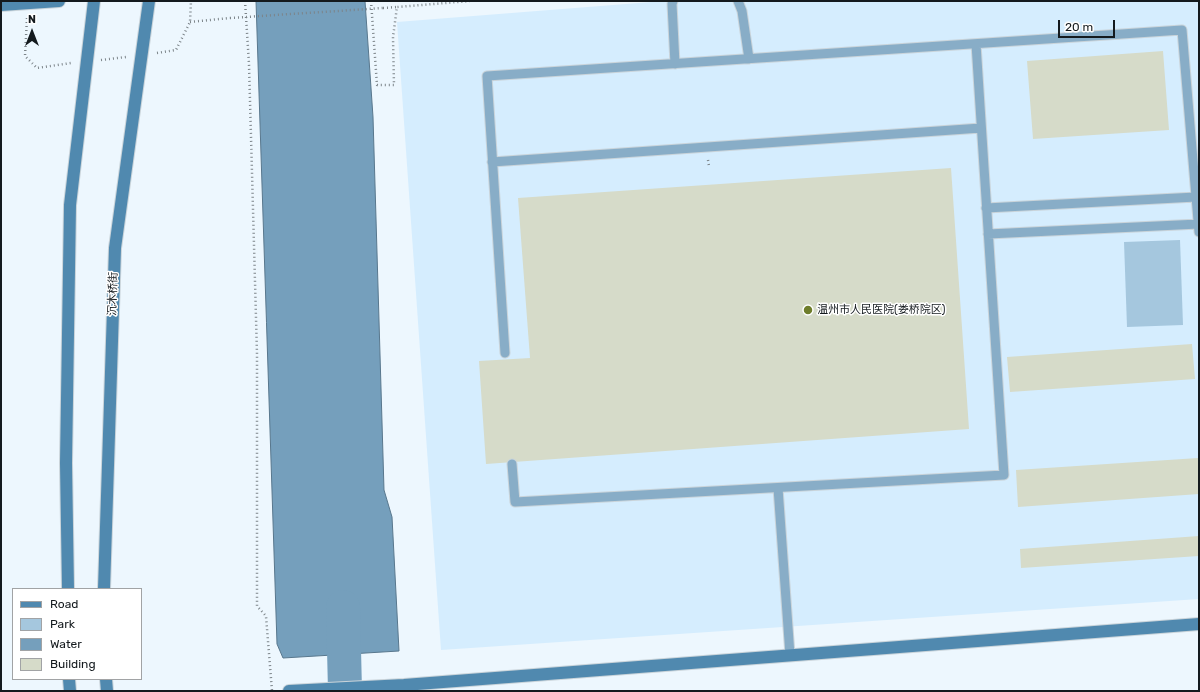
<!DOCTYPE html>
<meta charset="utf-8">
<style>
body{margin:0}
#map{position:relative;width:1200px;height:692px;overflow:hidden;background:#edf7fe;font-family:Rubik,sans-serif}
canvas{display:block}
.frame{position:absolute;inset:0;border:2px solid #141a1e;pointer-events:none}
.legend{position:absolute;left:12px;top:588px;width:130px;height:92px;box-sizing:border-box;background:#fff;border:1px solid #a1a3a5;margin:0;padding:5px 7px;list-style:none;font-size:12px;color:#141a1e}
.legend li{display:flex;align-items:center;gap:8px;height:20px}
.legend b{width:20px;border:1px solid #a1a3a5}
.north{position:absolute;left:12px;top:12px;width:40px;height:40px;-webkit-text-stroke:3px #fff;paint-order:stroke;rotate:0deg;font-size:11px;font-weight:700;line-height:16px;text-align:center;color:#141a1e}
.north::after{content:'';display:block;margin:auto;width:14px;height:18px;background:#141a1e;clip-path:polygon(50% 0,100% 100%,50% 72%,0 100%)}
.scale{position:absolute;left:1058px;top:20px;width:57px;height:18px;box-sizing:border-box;border:2px solid #141a1e;border-top:0;padding-left:5px;font-size:12px;line-height:14px;white-space:nowrap;color:#141a1e;-webkit-text-stroke:3px #fff;paint-order:stroke}
</style>
<div id="map">
<canvas width="1200" height="692"></canvas>
<div class="frame"></div>
<ul class="legend">
<li><b style="height:5px;background:#5089af"></b>Road</li>
<li><b style="height:11px;background:#a5c7de"></b>Park</li>
<li><b style="height:11px;background:#759fbc"></b>Water</li>
<li><b style="height:11px;background:#d6dbc9"></b>Building</li>
</ul>
<div class="north">N</div>
<div class="scale">20 m</div>
</div>
<script>
const g = document.querySelector('canvas').getContext('2d');
g.lineJoin = 'round';
function fillPath(path, color) { g.fillStyle = color; g.fill(path, 'evenodd'); }
const toPath = rows => new Path2D(rows.map(r => 'M' + r).join(''));
function strokePath(path, color, width, dash) { g.strokeStyle = color; g.lineWidth = width; g.lineCap = dash ? 'butt' : 'round'; g.setLineDash(dash || []); g.stroke(path); }
function drawText(font, color, halo, rows, align = 'center') {
  g.font = font + ' Rubik,"Noto Sans SC",sans-serif'; g.lineWidth = 3; g.setLineDash([]); g.textBaseline = 'middle'; g.strokeStyle = halo; g.fillStyle = color; for (const [text, x, y, turn = 0] of rows) {
    g.save(); g.translate(x, y); g.rotate((+turn || 0) * Math.PI / 180); g.textAlign = isNaN(turn) ? turn : align; if (halo) g.strokeText(text, 0, 0); g.fillText(text, 0, 0); g.restore();
  }
}
fillPath(toPath([
 [664,1,1199,1,1199,599,441,650,397,22]
]), '#d5edfe');
fillPath(toPath([
 [1180,240,1183,325,1127,327,1124,242]
]), '#a5c7de');
const water = toPath([
 [256,1,365,1,373,117,384,490,392,517,399,651,283,658,277,644,256,1]
]);
fillPath(water, '#759fbc');
strokePath(water, '#58778d', 1);
strokePath(toPath([
 [343,607,345,691]
]), '#759fbc', 34);
fillPath(toPath([
 [1163,51,1169,130,1033,139,1027,61],
 [951,168,969,429,486,464,479,361,530,358,518,198],
 [1192,344,1195,379,1010,392,1007,357],
 [1198,458,1199,494,1018,507,1016,470],
 [1199,536,1199,556,1021,568,1020,549]
]), '#d6dbc9');
const lane = toPath([
 [673,1,672,4,675,64],
 [738,1,742,11,749,59],
 [492,162,981,128],
 [986,208,1196,197],
 [988,234,1199,224],
 [505,353,487,76,1182,30,1199,232],
 [512,464,515,502,1004,475,976,44],
 [778,488,790,655]
]);
const secondary = toPath([
 [1,5,59,1],
 [68,589,66,463,70,205,94,1],
 [104,589,115,248,149,1],
 [69,679,70,691],
 [106,679,107,691],
 [289,691,404,685,1199,624]
]);
strokePath(lane, '#cad4da', 11);
strokePath(secondary, '#cad4da', 14);
strokePath(toPath([
 [245,1,249,64,257,354,257,606,266,616,272,691],
 [371,1,377,85,394,85,393,37,397,7,470,1],
 [383,8,397,7],
 [27,18,25,56,37,68,71,63],
 [190,22,230,18],
 [157,53,176,50,190,22,191,1],
 [101,60,126,57],
 [708,160,709,166]
]), '#7c8489', 2.5, [1, 3]);
strokePath(lane, '#88adc7', 9);
strokePath(secondary, '#5089af', 12);
strokePath(toPath([
 [230,18,383,8]
]), '#7c8489', 2.5, [1, 3]);
for (const [x, y, r, color] of [
 [808,310,5,"#6e7d2b"]
]) { const dot = new Path2D(); dot.arc(x, y, r, 0, 2 * Math.PI); g.fillStyle = color; g.fill(dot); strokePath(dot, '#fff', 1.5); }
drawText('11px', '#141a1e', '#fff', [
 ["沉木桥街",113,294,-88]
]);
drawText('11px', '#141a1e', '#fff', [
 ["温州市人民医院(娄桥院区)",817,310]
], 'left');
</script>
